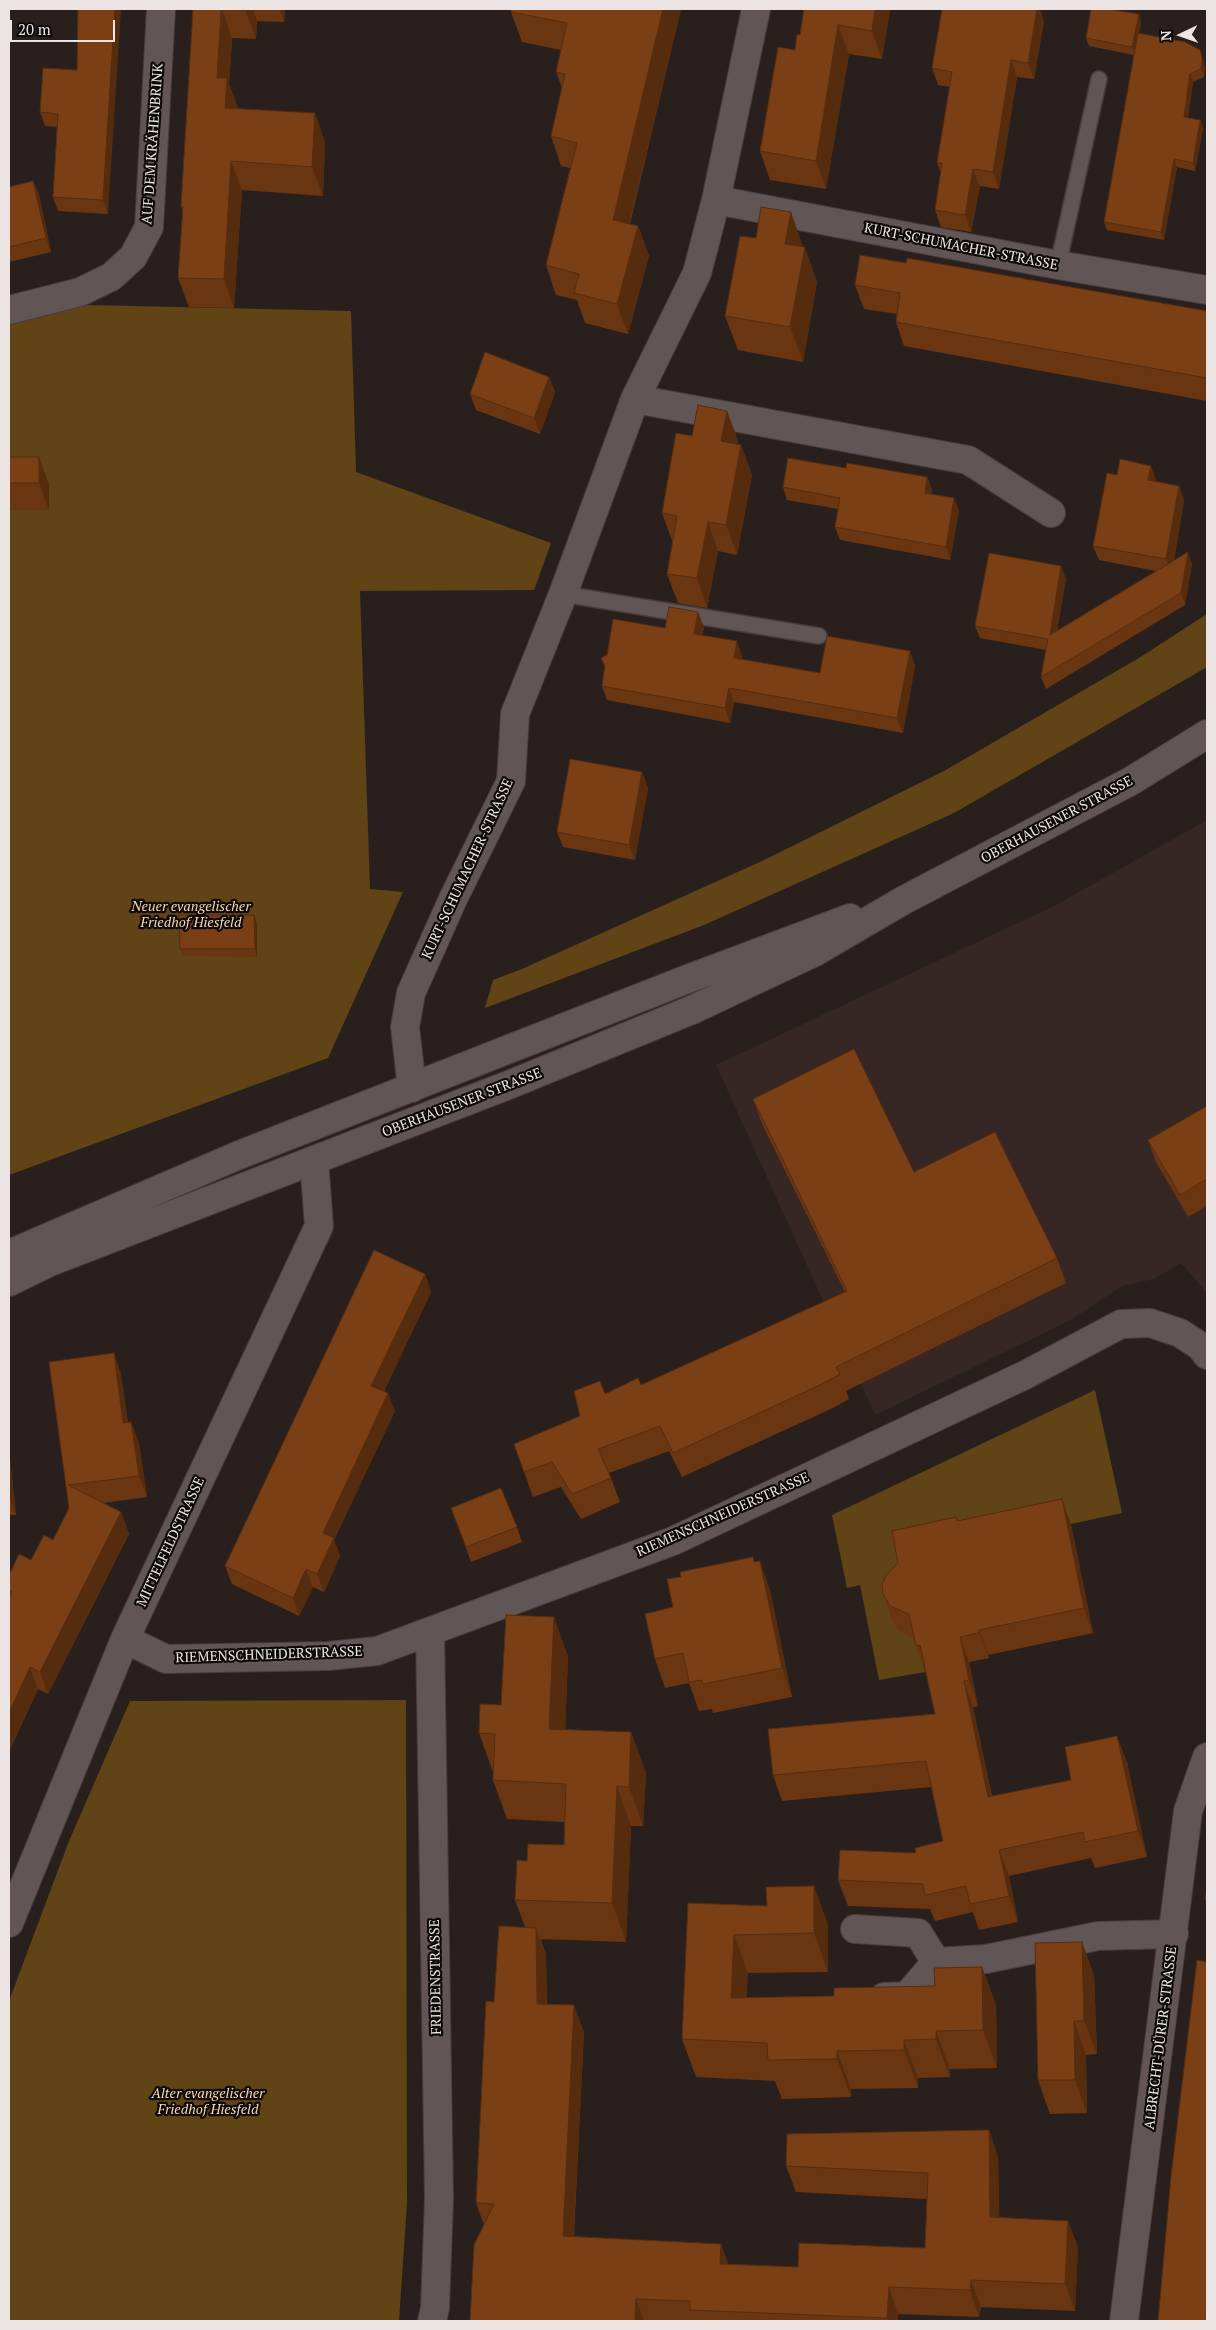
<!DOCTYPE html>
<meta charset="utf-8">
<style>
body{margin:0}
#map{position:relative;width:1216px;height:2330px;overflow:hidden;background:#29201e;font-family:"PT Serif",serif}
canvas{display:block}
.frame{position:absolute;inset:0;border:10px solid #ebe4e3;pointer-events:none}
.north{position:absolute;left:1156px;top:10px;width:50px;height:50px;-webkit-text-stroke:4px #0e0a0a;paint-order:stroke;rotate:267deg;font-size:14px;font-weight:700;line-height:20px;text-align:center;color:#ebe4e3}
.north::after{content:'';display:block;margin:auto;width:18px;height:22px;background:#ebe4e3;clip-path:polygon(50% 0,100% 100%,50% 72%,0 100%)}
.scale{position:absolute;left:10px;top:20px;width:105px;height:22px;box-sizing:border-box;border:2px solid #ebe4e3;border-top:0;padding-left:6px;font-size:15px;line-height:18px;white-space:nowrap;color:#ebe4e3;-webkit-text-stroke:4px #0e0a0a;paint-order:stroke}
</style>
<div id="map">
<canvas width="1216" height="2330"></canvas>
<div class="frame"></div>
<div class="north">N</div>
<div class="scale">20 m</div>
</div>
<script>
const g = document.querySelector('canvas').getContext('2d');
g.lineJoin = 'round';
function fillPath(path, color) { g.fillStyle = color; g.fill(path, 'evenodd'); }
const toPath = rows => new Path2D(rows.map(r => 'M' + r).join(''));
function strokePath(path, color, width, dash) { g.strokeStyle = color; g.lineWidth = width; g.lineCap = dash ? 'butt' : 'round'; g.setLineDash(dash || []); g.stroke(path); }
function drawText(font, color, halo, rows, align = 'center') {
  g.font = font + ' "PT Serif",serif'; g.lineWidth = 4.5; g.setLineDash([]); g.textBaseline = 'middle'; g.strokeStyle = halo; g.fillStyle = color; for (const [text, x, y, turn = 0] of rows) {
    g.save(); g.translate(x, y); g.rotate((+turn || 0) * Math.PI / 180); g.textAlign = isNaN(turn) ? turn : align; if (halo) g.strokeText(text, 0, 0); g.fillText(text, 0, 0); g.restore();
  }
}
fillPath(toPath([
 [1207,820,1207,1293,1181,1263,1154,1279,1122,1286,1071,1320,875,1415,716,1065,1056,905]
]), '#362624');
fillPath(toPath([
 [88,305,351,311,356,472,551,543,534,590,360,591,370,889,403,892,328,1058,9,1175,9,324],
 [1207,614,1207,667,954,813,704,925,485,1008,493,980,522,969,762,861,944,771,1139,658],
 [1095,1390,1122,1513,1071,1524,892,1615,898,1630,917,1636,925,1672,879,1680,860,1585,847,1588,832,1515],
 [406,1700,407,2203,399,2321,9,2321,9,2001,69,1841,130,1701]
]), '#614415');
const service = toPath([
 [1058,265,1099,79],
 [563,594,819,636]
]);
const minor = toPath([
 [716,200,1058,265,1207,290],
 [9,310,80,292,111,277,133,257,149,227,161,9],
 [635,399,968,460,1051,513],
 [412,1088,405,1027,411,993,453,899,511,781,515,714,563,594,635,399,697,273,716,200,756,9],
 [430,1632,439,2199,435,2308,432,2321],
 [125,1639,166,1659,328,1656,377,1651,673,1541,1025,1375,1121,1324,1150,1323,1180,1333,1200,1346,1207,1355],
 [9,1923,125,1639,319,1226,314,1160],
 [855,1929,918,1933,936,1962,986,1959,1098,1936,1174,1934],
 [884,1997,907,1996,936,1962],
 [1124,2321,1188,1811,1207,1757]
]);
const secondary = toPath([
 [9,1254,239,1155,685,980,850,918],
 [9,1282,50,1262,511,1084,694,1009,815,952,904,900,1131,781,1207,734]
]);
strokePath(service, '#453e3d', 18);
strokePath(minor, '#453e3d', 30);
strokePath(secondary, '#453e3d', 30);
strokePath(service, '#615655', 15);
strokePath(minor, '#615655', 28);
strokePath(secondary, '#615655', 28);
fillPath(toPath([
 [193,9,285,9,284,22,257,21,256,39,232,38,229,84,238,108,325,142,323,196,242,190,234,308,189,307,178,278,183,212,181,206],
 [681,9,630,224,638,226,649,256,628,334,585,323,577,300,556,295,546,265,570,168,561,166,551,136,562,88,556,72,561,50,522,42,511,12],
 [804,9,890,9,882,59,849,54,826,189,770,180,760,151,800,35],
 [1139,14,1141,22,1139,34,1205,66,1204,77,1193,82,1188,118,1200,120,1203,128,1195,171,1177,167,1164,240,1107,230,1104,222,1134,55,1089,46,1086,38],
 [1044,21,1034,79,1017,77,999,189,980,186,971,232,941,227,935,210,941,173,937,163,950,87,938,85,932,68],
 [77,70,108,214,58,211,53,197,57,127,45,126,40,112],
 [33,181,39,195,51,252,9,262,9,187],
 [803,247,817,282,803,362,738,350,725,316],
 [906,263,1207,311,1207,401,904,346,896,322,897,314,864,309,855,285],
 [549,377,555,392,540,434,476,410,470,394],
 [692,436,738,440,737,444,741,445,752,475,737,555,718,551,707,608,678,603,667,574,673,543,662,513],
 [9,457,49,484,49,510,9,510],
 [846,468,927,477,932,490,931,494,954,498,959,511,950,560,840,540,835,527,838,509,787,500,783,487],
 [1156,480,1156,482,1179,486,1184,501,1174,560,1192,564,1185,605,1046,689,1041,677,1046,650,980,638,975,626,1066,578,1057,631,1156,571,1099,560,1093,546],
 [704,627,702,635,742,656,742,659,820,673,910,651,915,666,903,733,734,702,730,723,607,700,602,686,605,668,601,658,665,628],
 [642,772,648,788,635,860,563,847,557,832],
 [257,923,257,957,183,956,180,949],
 [753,1099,914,1172,1057,1258,1066,1283,846,1391,849,1399,833,1408,682,1477,669,1451,609,1473,620,1502,581,1519,561,1487,533,1497,514,1444,580,1416,605,1394,641,1385,845,1292,762,1124],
 [1207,1106,1207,1206,1188,1217,1156,1162,1148,1140],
 [425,1274,431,1292,384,1391,395,1411,334,1540,340,1556,324,1592,313,1587,299,1616,232,1584,225,1566],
 [114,1353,121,1375,128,1423,131,1422,139,1444,147,1497,103,1503,121,1512,129,1534,48,1694,38,1689,9,1752,9,1575,31,1560,53,1540,69,1508,49,1362],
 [9,1456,10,1459,16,1515,9,1515],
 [1062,1499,1071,1524,1093,1633,988,1655,989,1658,969,1662,978,1706,973,1707,992,1796,1071,1780,1127,1762,1147,1857,1095,1868,1091,1858,1009,1876,1018,1922,979,1930,973,1912,935,1921,930,1909,848,1906,838,1880,916,1853,943,1841,931,1787,782,1801,773,1775,935,1714,926,1671,925,1672,916,1646,914,1638,899,1631,892,1620,883,1594,956,1517,957,1521],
 [451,1508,517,1527,522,1542,471,1562],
 [755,1562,770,1590,792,1697,713,1713,712,1709,699,1711,689,1683,665,1688,655,1659,673,1607],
 [568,1656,565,1729,646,1772,643,1826,631,1826,626,1942,541,1939,546,1955,547,2004,584,2032,574,2236,728,2264,798,2267,925,2248,927,2199,796,2192,786,2166,989,2130,998,2157,999,2218,1078,2247,1075,2311,981,2307,979,2317,898,2314,898,2321,470,2321,484,2225,476,2203,494,2002,525,1927,515,1900,527,1861,564,1845,565,1822,507,1819,493,1780,493,1772,479,1733,501,1705],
 [814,1886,828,1925,828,1972,748,1973,746,1998,834,1996,935,1986,982,1967,996,2005,997,2068,950,2069,950,2077,918,2078,918,2088,851,2089,851,2097,782,2099,775,2081,696,2077,682,2039,688,1903,767,1906],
 [1094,1975,1097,2054,1086,2055,1087,2113,1050,2114,1038,2080]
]), '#6a3612');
fillPath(toPath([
 [115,9,121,9,108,214,103,200],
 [222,9,232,38,229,84,238,108,236,137,225,108,217,78],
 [245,9,253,9,257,21,256,39],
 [280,9,285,9,284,22],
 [663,9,681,9,623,249,613,220],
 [875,9,890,9,882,59,872,31],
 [1037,9,1040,9,1044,21,1034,79,1028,63],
 [1139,14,1141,22,1134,55,1132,47],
 [838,25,849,54,826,189,816,161],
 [1200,50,1205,66,1204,77,1201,69],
 [1011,60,1017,77,999,189,993,172],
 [1190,74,1193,82,1187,125,1184,117],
 [315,113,325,142,323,196,312,167],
 [1200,120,1203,128,1195,171,1193,163],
 [1174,159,1177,167,1164,240,1161,232],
 [231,161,242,190,234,308,224,279],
 [973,169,980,186,971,232,965,215],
 [33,181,39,195,51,252,46,238],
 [791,212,803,247,785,244],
 [638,226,649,256,628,334,617,304],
 [805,247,817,282,803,362,790,327],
 [549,377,555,392,540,434,534,418],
 [727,411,738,440,732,471,721,441],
 [741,445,752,475,737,555,726,525],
 [39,457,49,484,49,510,39,483],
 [1151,466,1156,480,1154,495,1148,480],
 [927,477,932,490,930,506,925,493],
 [1179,486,1184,501,1171,573,1166,559],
 [954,498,959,511,950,560,946,547],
 [708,522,718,551,707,608,697,578],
 [1188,552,1192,564,1185,605,1181,593],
 [1061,566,1066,578,1054,647,1050,635],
 [698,612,704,627,700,648,694,634],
 [737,641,742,656,739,672,734,658],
 [910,651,915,666,903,733,897,718],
 [729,688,734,702,730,723,725,708],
 [642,772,648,788,635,860,629,845],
 [254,915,257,923,257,957,255,949],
 [425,1274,431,1292,378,1404,371,1386],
 [114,1353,121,1375,131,1445,123,1423],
 [388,1393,395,1411,334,1540,340,1556,324,1592,317,1574,323,1533],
 [131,1422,139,1444,147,1497,139,1476],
 [9,1456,10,1459,16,1515,10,1499,9,1485],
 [1062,1499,1071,1524,1093,1633,1084,1608],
 [121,1512,129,1534,48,1694,40,1672],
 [760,1561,770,1590,792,1697,782,1668],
 [306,1569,313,1587,299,1616,293,1598],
 [554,1617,568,1656,564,1768,549,1729],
 [979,1630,988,1655,989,1658,979,1633],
 [960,1637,969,1662,978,1706,969,1680],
 [30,1667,38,1689,9,1752,9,1713],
 [964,1681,973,1707,997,1822,988,1797],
 [631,1732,646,1772,643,1826,629,1787],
 [1117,1736,1127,1762,1147,1857,1138,1831],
 [617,1786,631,1826,626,1942,612,1903],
 [999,1850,1009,1876,1018,1922,1009,1896],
 [814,1886,828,1925,828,1972,814,1933],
 [536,1928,546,1955,547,2031,537,2004],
 [734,1935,748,1973,745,2037,731,1998],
 [1082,1942,1094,1975,1097,2054,1084,2021],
 [982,1967,996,2005,997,2068,983,2030],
 [574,2005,584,2032,572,2263,563,2236],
 [1074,2021,1086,2055,1087,2113,1075,2080],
 [936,2031,950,2069,950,2077,936,2039],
 [904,2040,918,2078,918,2088,904,2050],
 [837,2051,851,2089,851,2097,837,2059],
 [989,2130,998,2157,1000,2244,990,2217],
 [1068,2221,1078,2247,1075,2311,1065,2284],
 [721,2244,731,2271,720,2264],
 [971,2280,981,2307,979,2317,970,2290],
 [889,2287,898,2314,898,2321,888,2321,887,2318],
 [636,2299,644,2321,635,2321],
 [1207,2303,1207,2321,1206,2321]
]), '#562c0f');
const building = toPath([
 [78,9,115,9,103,200,53,197,58,114,40,112,43,68,77,70,78,9],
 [193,9,221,9,217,78,227,78,225,108,315,113,312,167,231,161,224,279,178,278,183,207,181,206,193,9],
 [227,9,245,9,245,10,227,9],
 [511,9,663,9,613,220,638,226,617,304,574,293,579,274,546,265,577,143,551,136,565,74,556,72,567,23,511,12,511,9],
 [804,9,875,9,872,31,838,25,816,161,760,151,778,47,795,50,797,34,800,35,804,9],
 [942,9,1037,9,1028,63,1011,60,993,172,973,169,965,215,935,210,942,163,937,163,952,72,932,68,942,9],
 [1091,9,1107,9,1139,14,1132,47,1086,38,1091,9],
 [1138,33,1185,42,1200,50,1202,58,1201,69,1190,74,1184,117,1200,120,1193,163,1174,159,1161,232,1104,222,1138,33],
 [33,181,46,238,9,247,9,187,33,181],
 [761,207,791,212,785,244,805,247,790,327,725,316,740,236,756,238,761,207],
 [860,255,906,263,907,258,1207,311,1207,378,896,322,900,293,855,285,860,255],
 [485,352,549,377,534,418,470,394,485,352],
 [698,405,727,411,721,441,741,445,726,525,708,522,697,578,667,574,677,516,662,513,676,433,692,436,698,405],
 [9,457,39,457,39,483,9,483,9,457],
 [788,458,846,468,847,463,927,477,925,493,954,498,946,547,835,527,840,498,783,487,788,458],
 [1120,459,1151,466,1148,480,1179,486,1166,559,1093,546,1107,473,1117,475,1120,459],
 [1188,552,1181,593,1041,677,1048,639,975,626,989,553,1061,566,1050,635,1188,552],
 [669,607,698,612,694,634,737,641,734,658,820,673,827,636,910,651,897,718,729,688,725,708,602,686,605,665,601,658,607,655,613,619,665,628,669,607],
 [570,759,642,772,629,845,557,832,570,759],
 [179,915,254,915,255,949,180,949,179,915],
 [854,1049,914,1172,995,1132,1057,1258,836,1367,840,1374,824,1383,673,1453,660,1426,598,1449,611,1478,572,1494,552,1462,524,1472,514,1444,580,1416,574,1391,600,1381,605,1394,638,1378,641,1385,847,1291,753,1099,854,1049],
 [1207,1106,1207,1179,1180,1195,1148,1140,1207,1106],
 [374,1250,425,1274,371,1386,388,1393,323,1533,334,1538,317,1574,306,1569,293,1598,225,1566,374,1250],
 [114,1353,123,1423,131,1422,139,1476,68,1485,121,1512,40,1672,30,1667,9,1713,9,1599,12,1592,9,1591,9,1575,19,1554,31,1560,44,1535,53,1540,69,1508,49,1362,114,1353],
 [9,1485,10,1499,9,1499,9,1485],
 [501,1488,517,1527,466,1547,451,1508,501,1488],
 [1062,1499,1084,1608,979,1630,979,1633,960,1637,969,1680,964,1681,988,1797,1071,1780,1065,1747,1117,1736,1138,1831,1085,1842,1083,1832,999,1850,1009,1896,970,1904,966,1886,925,1895,923,1884,838,1880,840,1850,916,1853,915,1848,943,1841,926,1761,773,1775,768,1729,935,1714,920,1645,916,1646,909,1614,890,1606,883,1594,882,1585,886,1575,898,1563,892,1531,956,1517,957,1521,1062,1499],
 [753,1557,754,1562,760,1561,782,1668,703,1684,702,1680,689,1682,683,1653,655,1659,645,1614,673,1607,667,1579,681,1577,680,1572,753,1557],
 [506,1615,554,1617,549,1729,631,1732,629,1787,617,1786,612,1903,515,1900,517,1860,527,1861,528,1844,564,1845,566,1784,493,1780,495,1734,479,1733,480,1704,501,1705,506,1615],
 [814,1886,814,1933,734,1935,731,1998,834,1996,834,1988,935,1986,934,1968,982,1967,983,2030,936,2031,936,2039,904,2040,904,2050,837,2051,837,2059,768,2060,767,2043,682,2039,688,1903,767,1906,766,1887,814,1886],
 [1207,1887,1207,1900,1205,1900,1207,1887],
 [499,1926,536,1928,537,2004,574,2005,563,2236,721,2244,720,2264,798,2267,799,2243,925,2248,928,2173,786,2166,787,2134,989,2130,990,2217,1068,2221,1065,2284,971,2280,970,2290,889,2287,887,2318,690,2310,690,2301,636,2299,635,2321,470,2321,474,2245,494,2204,476,2203,486,2001,494,2002,499,1926],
 [1082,1942,1084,2021,1074,2021,1075,2080,1038,2080,1035,1943,1082,1942],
 [1197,1960,1207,1962,1207,2303,1206,2321,1158,2321,1171,2176,1197,1960]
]);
fillPath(building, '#7b3f15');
strokePath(building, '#562c0f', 1);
drawText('14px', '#ebe4e3', '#0e0a0a', [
 ["AUF DEM KRÄHENBRINK",153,144,-86],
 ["KURT-SCHUMACHER-STRASSE",961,247,11],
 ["OBERHAUSENER STRASSE",1057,820,-28],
 ["KURT-SCHUMACHER-STRASSE",468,869,-65],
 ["OBERHAUSENER STRASSE",462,1103,-21],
 ["RIEMENSCHNEIDERSTRASSE",723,1515,-24],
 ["MITTELFELDSTRASSE",171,1542,-65],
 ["RIEMENSCHNEIDERSTRASSE",269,1655,-2],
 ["FRIEDENSTRASSE",436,1977,-91],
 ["ALBRECHT-DÜRER-STRASSE",1161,2038,-83]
]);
drawText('italic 14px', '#f6d9b1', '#0e0a0a', [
 ["Neuer evangelischer",191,907],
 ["Friedhof Hiesfeld",191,923],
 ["Alter evangelischer",208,2094],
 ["Friedhof Hiesfeld",208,2110]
]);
</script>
